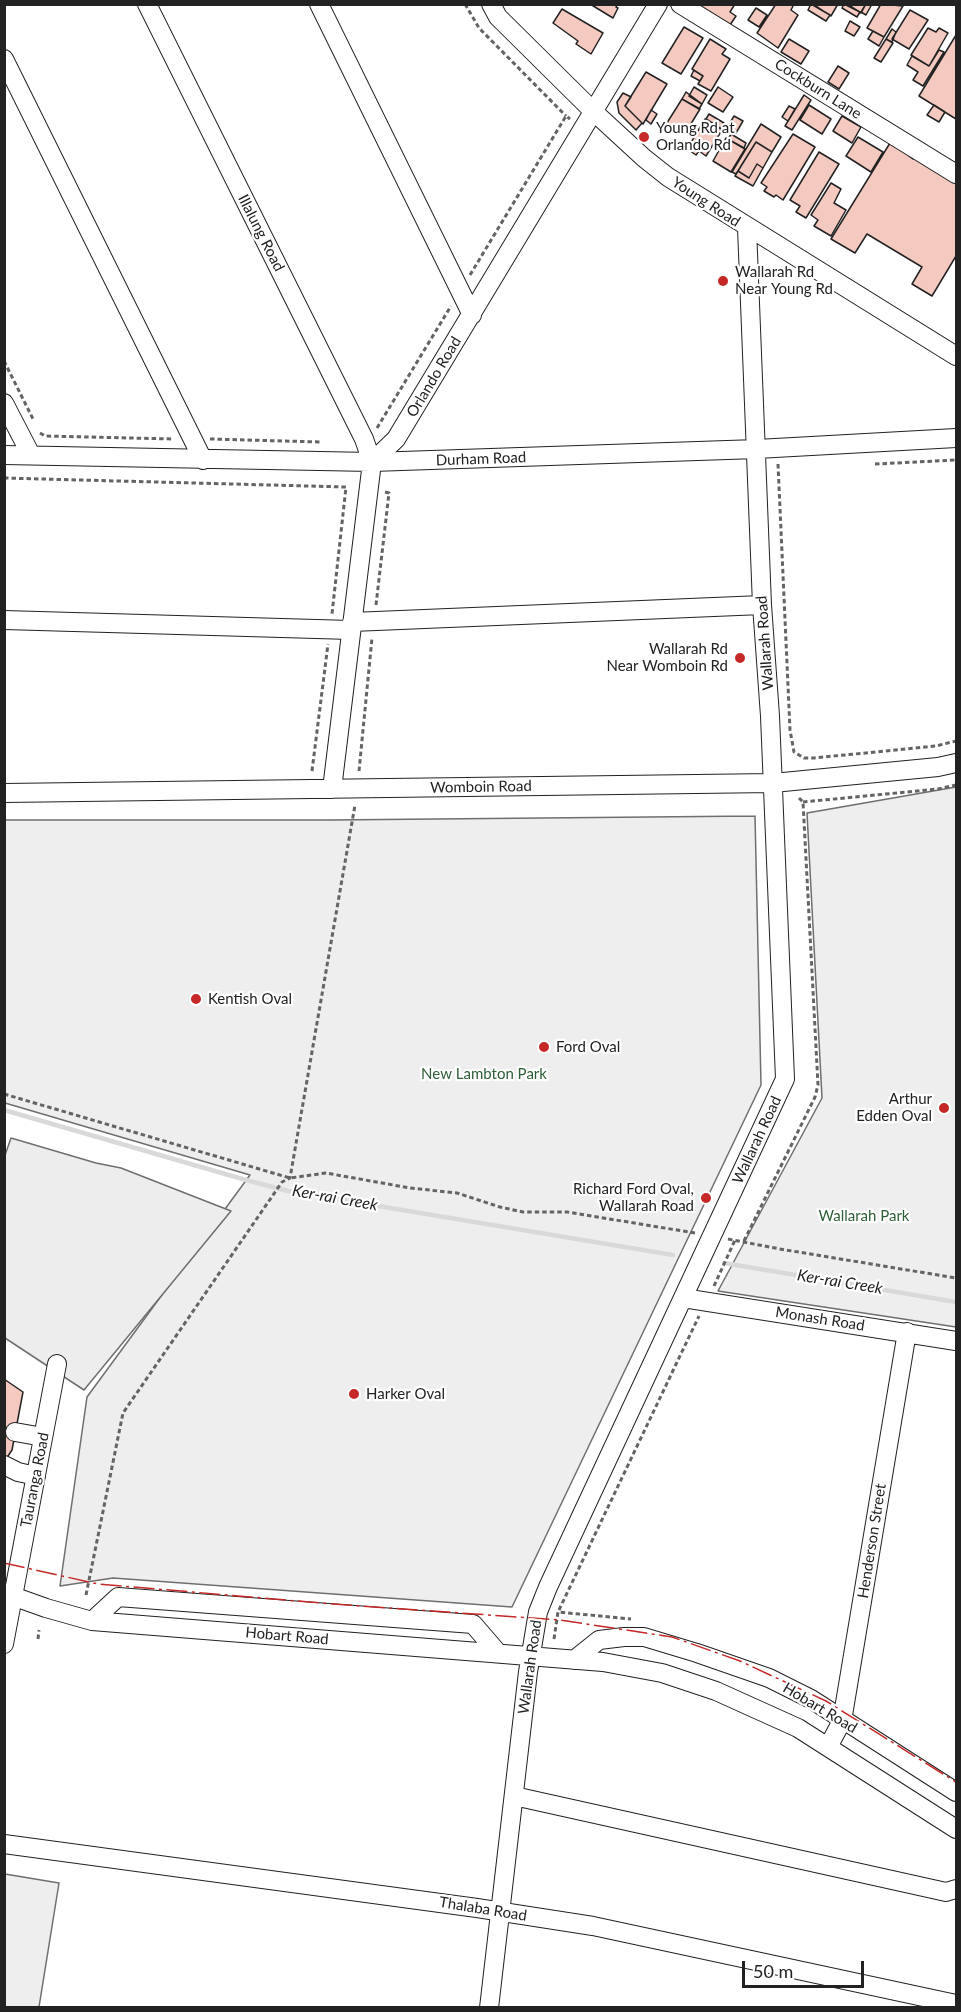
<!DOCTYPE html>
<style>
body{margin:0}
#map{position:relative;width:961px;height:2012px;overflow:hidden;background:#fff;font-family:Lato,sans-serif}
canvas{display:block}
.frame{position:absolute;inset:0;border:6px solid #222;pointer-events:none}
.scale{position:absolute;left:742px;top:1961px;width:122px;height:27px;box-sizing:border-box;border:3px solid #222;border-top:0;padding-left:8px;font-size:18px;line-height:21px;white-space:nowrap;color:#222;-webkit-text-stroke:4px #fff;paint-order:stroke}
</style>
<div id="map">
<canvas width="961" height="2012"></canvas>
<div class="frame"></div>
<div class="scale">50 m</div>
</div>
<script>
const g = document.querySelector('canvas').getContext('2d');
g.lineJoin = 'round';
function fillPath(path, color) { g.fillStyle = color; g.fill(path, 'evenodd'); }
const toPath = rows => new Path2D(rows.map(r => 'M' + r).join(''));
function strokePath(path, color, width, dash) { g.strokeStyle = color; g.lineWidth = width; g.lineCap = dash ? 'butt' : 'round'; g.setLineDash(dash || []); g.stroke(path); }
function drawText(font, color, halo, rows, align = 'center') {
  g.font = font + ' Lato,sans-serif'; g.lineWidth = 4.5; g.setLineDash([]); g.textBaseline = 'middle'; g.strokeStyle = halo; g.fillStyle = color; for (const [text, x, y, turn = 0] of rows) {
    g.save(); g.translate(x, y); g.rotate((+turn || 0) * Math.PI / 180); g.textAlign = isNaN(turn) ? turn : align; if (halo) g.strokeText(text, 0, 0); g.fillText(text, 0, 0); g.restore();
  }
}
const green = toPath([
 [956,787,956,1327,718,1291,822,1098,807,813,956,787],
 [755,816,761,1085,512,1607,113,1578,60,1586,87,1397,250,1175,5,1103,5,820,329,820,755,816],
 [5,1874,59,1883,39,2007,5,2007,5,1874]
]);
fillPath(green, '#eee');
strokePath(green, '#6f6f6f', 1.5);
const parking = toPath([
 [11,1138,96,1163,121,1168,231,1211,84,1390,5,1338,4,1158,11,1138]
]);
fillPath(parking, '#ededed');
strokePath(parking, '#6f6f6f', 1.5);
strokePath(toPath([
 [4,1110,246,1180,288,1191,673,1255],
 [724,1263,956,1302]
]), '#d9d9d9', 4.5);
const building = toPath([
 [590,4,617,4,616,7,618,8,613,18,590,4],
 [701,4,735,4,730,12,736,16,730,25,700,7,701,4],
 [776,4,794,4,791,10,798,15,778,48,757,33,776,4],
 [811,4,830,15,826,21,808,10,811,4],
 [813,4,838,4,831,16,813,4],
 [844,4,860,12,857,17,842,8,844,4],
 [847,4,866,4,861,13,847,4],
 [866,4,872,4,866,15,861,12,866,4],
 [881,4,903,6,884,37,867,28,881,4],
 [756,8,767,15,759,27,748,20,756,8],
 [562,9,603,33,591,54,576,44,578,41,553,23,562,9],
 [910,10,928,20,909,49,892,39,910,10],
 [850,21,860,27,854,36,845,31,850,21],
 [684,27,703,38,681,74,662,63,684,27],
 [928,28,936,32,939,28,948,33,929,66,911,55,928,28],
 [892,29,896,32,892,42,886,39,892,29],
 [873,31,884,37,879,46,868,39,873,31],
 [956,35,956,119,919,96,956,35],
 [710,39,726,49,722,54,730,59,711,91,698,84,703,76,692,69,710,39],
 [789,39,809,51,801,64,781,52,789,39],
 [886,39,893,43,881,62,874,58,886,39],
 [939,50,944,52,923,86,913,80,918,72,907,65,912,56,929,66,939,50],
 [838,66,849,73,839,89,828,82,838,66],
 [694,70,703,76,700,81,691,76,694,70],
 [646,72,667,84,643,124,625,106,646,72],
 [694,87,707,95,702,104,689,96,694,87],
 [718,87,733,97,723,112,708,103,718,87],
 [686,92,702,104,699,109,682,99,686,92],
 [623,93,631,97,625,106,642,123,636,130,619,113,617,102,623,93],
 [804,95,811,100,792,130,785,126,804,95],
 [682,99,700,109,686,132,678,128,676,132,665,126,682,99],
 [809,105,831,119,822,134,800,120,809,105],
 [934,105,945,112,939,122,927,115,934,105],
 [789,106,795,109,788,121,782,117,789,106],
 [651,110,657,114,651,124,646,120,651,110],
 [709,114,724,123,720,128,706,119,709,114],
 [734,116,743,121,736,133,727,128,734,116],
 [842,116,861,127,852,143,833,131,842,116],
 [705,119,722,130,706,156,699,151,696,155,687,149,705,119],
 [761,124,781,137,772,152,756,142,736,174,732,172,761,124],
 [731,134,746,143,744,148,728,139,731,134],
 [793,134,815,147,783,200,776,195,774,197,764,191,767,187,761,183,793,134],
 [858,137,883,152,871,172,846,156,858,137],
 [726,138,745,149,731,172,713,161,726,138],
 [756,142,772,152,763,168,757,164,749,178,738,171,756,142],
 [890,143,910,155,909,156,913,159,914,157,956,183,956,256,932,296,912,284,922,267,867,234,855,253,831,239,890,143],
 [819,152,839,164,806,218,796,212,800,206,790,200,819,152],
 [757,164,763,168,753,186,735,176,738,171,749,178,757,164],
 [831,183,841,189,834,203,846,210,831,236,814,226,818,220,811,215,831,183],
 [4,1379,23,1392,12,1450,4,1462,4,1379]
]);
fillPath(building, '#f3c9c0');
strokePath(building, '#222', 1.5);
const minor = toPath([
 [147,4,364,439,372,462],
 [319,4,472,315],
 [491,4,498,17,593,111,644,158,668,177,956,356],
 [680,4,956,174],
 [4,59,203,460],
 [4,403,31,455],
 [4,455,372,462,757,449,956,438],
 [4,620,351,630],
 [352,622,762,605],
 [332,789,372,462,396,439,658,4],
 [4,793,773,783,938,767,956,763],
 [683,1298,956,1341],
 [15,1432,43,1437],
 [4,1465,18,1472,36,1476],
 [4,1593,46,1608,92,1621,603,1662,662,1673,716,1691,798,1728,956,1829],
 [92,1621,118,1597,473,1624,498,1653],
 [4,1644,57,1364],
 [574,1660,599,1640,624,1637,644,1637,697,1653,769,1678,811,1699,956,1792],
 [828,1747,842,1721,907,1332],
 [514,1796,946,1892,956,1889],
 [4,1844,477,1908,593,1926,956,2004],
 [489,2008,528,1672,538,1612,548,1587,785,1079,770,716,762,605,747,228]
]);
strokePath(minor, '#222', 20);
strokePath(toPath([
 [465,4,479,28,566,116],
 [470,275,566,116,570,119],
 [4,361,34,421],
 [377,428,451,306],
 [40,433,45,436,173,439],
 [210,439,320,442],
 [778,464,790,730,794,752,804,758,814,758,936,746,956,741],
 [875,464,956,460],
 [4,478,346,487,332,614],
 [376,605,389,493,385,492],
 [312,771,328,644],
 [359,771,372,638],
 [803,802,938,789,956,785],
 [4,1094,290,1178,326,1173,410,1188,457,1193,500,1207,523,1212,567,1212,695,1233],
 [728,1239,780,1249,956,1278],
 [744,1241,815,1097,818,1085,803,802,799,798],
 [714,1286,735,1240],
 [86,1595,123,1413,282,1182,290,1178,355,805],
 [559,1610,699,1316],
 [38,1639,39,1630],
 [554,1639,558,1612,631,1619]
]), '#646464', 3, [4.5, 3]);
strokePath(minor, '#fff', 18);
strokePath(toPath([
 [4,1563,98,1584,333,1604,560,1620,672,1637,740,1661,826,1701,956,1782]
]), '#c62828', 1.5, [21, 4.5, 3, 4.5]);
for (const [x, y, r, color] of [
 [644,137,6,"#c62828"],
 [723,281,6,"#c62828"],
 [740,658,6,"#c62828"],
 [196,999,6,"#c62828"],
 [544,1047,6,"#c62828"],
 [944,1108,6,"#c62828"],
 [706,1198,6,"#c62828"],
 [354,1394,6,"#c62828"]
]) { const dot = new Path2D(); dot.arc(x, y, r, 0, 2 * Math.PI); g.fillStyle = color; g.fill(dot); strokePath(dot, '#fff', 2); }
drawText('15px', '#222', '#fff', [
 ["Cockburn Lane",818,89,32],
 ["Young Road",706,202,33],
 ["Illalung Road",261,233,63],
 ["Orlando Road",434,377,-59],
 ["Durham Road",481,459,-2],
 ["Wallarah Road",765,643,-94],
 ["Womboin Road",481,787,-1],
 ["Wallarah Road",757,1140,-65],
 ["Monash Road",820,1319,9],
 ["Tauranga Road",35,1480,-79],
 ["Henderson Street",872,1541,-81],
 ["Hobart Road",287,1636,5],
 ["Wallarah Road",530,1667,-82],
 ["Hobart Road",820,1708,31],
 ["Thalaba Road",483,1909,9]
]);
drawText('15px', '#222', '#fff', [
 ["Young Rd at",656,128],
 ["Orlando Rd",656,145],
 ["Wallarah Rd",735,272],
 ["Near Young Rd",735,289],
 ["Wallarah Rd",728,649,"right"],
 ["Near Womboin Rd",728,666,"right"],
 ["Kentish Oval",208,999],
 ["Ford Oval",556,1047],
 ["Arthur",932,1099,"right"],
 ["Edden Oval",932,1116,"right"],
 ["Richard Ford Oval,",694,1189,"right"],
 ["Wallarah Road",694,1206,"right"],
 ["Harker Oval",366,1394]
], 'left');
drawText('15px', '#2f5e38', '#fff', [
 ["New Lambton Park",484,1074],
 ["Wallarah Park",864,1216]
]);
drawText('italic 16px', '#222', '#fff', [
 ["Ker-rai Creek",335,1198,10],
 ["Ker-rai Creek",840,1282,9]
]);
</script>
